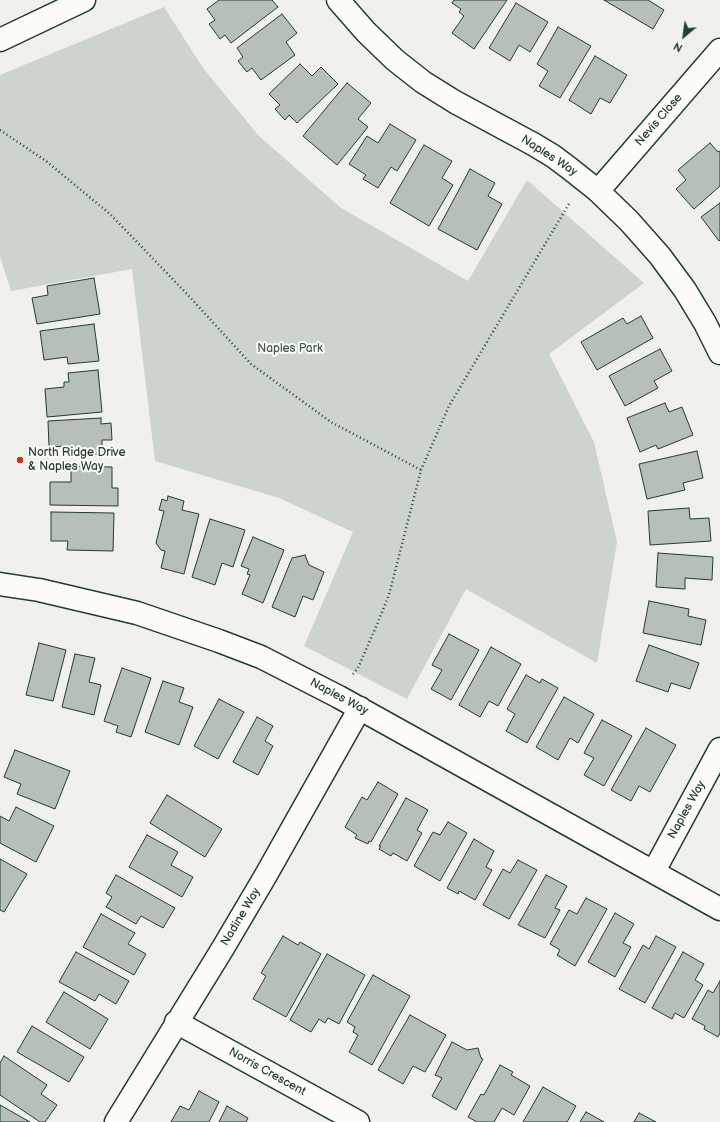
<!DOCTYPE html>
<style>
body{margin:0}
#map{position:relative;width:720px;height:1122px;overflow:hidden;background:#f0f1eb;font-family:"Balsamiq Sans",sans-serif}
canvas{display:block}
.north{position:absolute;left:664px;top:16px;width:40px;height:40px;-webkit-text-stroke:3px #fdfcf7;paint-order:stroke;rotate:209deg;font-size:11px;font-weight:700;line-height:16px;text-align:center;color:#1f3d34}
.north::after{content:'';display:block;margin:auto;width:14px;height:18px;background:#1f3d34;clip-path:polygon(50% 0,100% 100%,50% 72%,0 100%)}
</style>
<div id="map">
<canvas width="720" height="1122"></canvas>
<div class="north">N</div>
</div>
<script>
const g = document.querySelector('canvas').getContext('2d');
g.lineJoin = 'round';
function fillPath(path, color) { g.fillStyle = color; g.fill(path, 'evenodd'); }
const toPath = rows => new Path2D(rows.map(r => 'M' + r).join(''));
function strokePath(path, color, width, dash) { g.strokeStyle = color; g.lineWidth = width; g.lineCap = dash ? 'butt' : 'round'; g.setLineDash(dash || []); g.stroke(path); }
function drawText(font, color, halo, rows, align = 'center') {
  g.font = font + ' "Balsamiq Sans",sans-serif'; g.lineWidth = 4; g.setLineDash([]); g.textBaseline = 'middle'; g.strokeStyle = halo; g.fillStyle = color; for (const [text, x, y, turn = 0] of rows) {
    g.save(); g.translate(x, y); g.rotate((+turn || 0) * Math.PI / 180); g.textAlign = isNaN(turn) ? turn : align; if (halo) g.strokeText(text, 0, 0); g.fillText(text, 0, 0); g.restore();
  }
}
fillPath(toPath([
 [164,7,203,68,258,135,341,208,468,281,527,180,644,283,549,354,594,442,617,542,597,663,466,589,407,699,304,646,353,532,279,498,155,461,132,269,11,291,0,257,0,75]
]), '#cdd3cd');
const building = toPath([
 [219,0,272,0,278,7,231,43,225,35,220,39,209,24,215,20,207,9,219,0],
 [454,0,507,0,474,49,452,33,464,16,459,12,461,9,452,3,454,0],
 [604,0,648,0,664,10,653,29,604,0],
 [516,3,548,22,530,52,519,45,510,61,489,48,516,3],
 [282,14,297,33,286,42,295,55,261,80,252,68,247,72,238,61,243,57,237,48,282,14],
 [558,27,591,46,560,98,539,86,548,71,537,64,558,27],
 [595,56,627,75,610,103,600,98,591,114,569,100,595,56],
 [300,64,312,76,321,67,338,84,297,123,289,115,285,120,275,109,280,105,269,94,300,64],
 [347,83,371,103,358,119,368,127,337,165,303,136,347,83],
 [390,124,416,140,397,171,391,167,378,188,363,179,366,175,349,164,367,136,378,143,390,124],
 [710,143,718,152,720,151,720,186,694,209,676,189,686,180,678,170,710,143],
 [424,145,452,161,442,178,453,185,429,226,390,203,424,145],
 [470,169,495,183,488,196,502,204,477,250,438,229,470,169],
 [720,203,720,240,719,241,701,217,720,203],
 [94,278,100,314,37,324,32,298,48,295,47,286,94,278],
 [641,316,653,338,597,370,581,342,623,318,627,324,641,316],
 [94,324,99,361,68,364,67,357,44,360,40,331,94,324],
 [660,349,672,371,654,381,658,388,625,406,609,376,660,349],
 [98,370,102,412,47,417,45,389,64,387,64,382,69,382,68,373,98,370],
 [665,403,669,412,682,407,693,435,658,449,656,445,640,452,627,418,665,403],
 [101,418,101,424,111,423,112,440,102,440,102,454,68,455,67,446,49,447,48,421,101,418],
 [697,451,703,478,683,483,685,490,647,499,639,464,697,451],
 [71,466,112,467,112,488,118,488,118,506,50,505,50,482,71,482,71,466],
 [168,496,184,501,182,510,199,514,184,574,161,568,165,551,161,550,156,543,164,511,159,510,162,499,167,501,168,496],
 [689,508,690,519,709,518,711,541,650,545,648,511,689,508],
 [51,512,114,513,113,551,67,550,68,541,51,541,51,512],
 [210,519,245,530,233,567,222,563,215,585,192,577,210,519],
 [253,537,284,550,263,603,242,594,250,575,247,574,249,569,241,566,253,537],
 [658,553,713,557,712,580,685,578,685,589,656,587,658,553],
 [305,555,309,565,324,572,313,600,303,596,295,617,272,607,292,558,305,555],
 [649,601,689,609,688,616,706,620,701,645,643,633,649,601],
 [449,634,479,650,451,700,431,689,442,670,432,665,449,634],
 [39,643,66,650,53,701,26,695,39,643],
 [649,645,699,663,690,689,671,683,668,692,636,681,649,645],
 [491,647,521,664,498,706,489,701,480,717,459,705,491,647],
 [75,654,95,658,89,682,101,685,94,715,62,707,75,654],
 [122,668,151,678,131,737,116,732,118,726,104,721,122,668],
 [526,675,540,683,542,679,558,688,527,743,506,731,515,714,507,709,526,675],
 [163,681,184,688,179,702,193,707,179,745,145,732,163,681],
 [564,697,594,714,578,743,570,738,558,760,536,747,564,697],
 [219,699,244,712,218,759,194,746,219,699],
 [257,717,273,726,265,741,273,746,258,775,233,762,257,717],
 [602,720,632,736,604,786,584,775,594,758,584,753,602,720],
 [646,728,676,745,650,792,639,786,631,801,611,790,646,728],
 [15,750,70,771,55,809,17,794,21,784,4,777,15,750],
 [378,782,398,794,371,842,369,841,368,844,355,838,357,835,345,827,362,797,367,800,378,782],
 [167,795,222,829,205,857,150,823,167,795],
 [406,798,428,810,417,830,422,833,407,861,393,853,391,856,379,849,381,846,379,846,406,798],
 [16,807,54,826,36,862,0,843,0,816,9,821,16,807],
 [448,822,467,833,440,881,414,866,433,832,440,835,448,822],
 [147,835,178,852,171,865,193,877,182,897,129,867,147,835],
 [474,839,494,851,486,867,492,870,475,900,459,891,458,894,447,888,474,839],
 [0,859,27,874,4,912,0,910,0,859],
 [518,860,537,870,509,919,483,905,503,869,510,873,518,860],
 [116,875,175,908,163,928,141,916,136,924,106,907,112,897,106,893,116,875],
 [546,875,567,886,555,908,560,910,545,938,518,925,546,875],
 [586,898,607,909,575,966,557,955,560,950,550,944,569,910,577,914,586,898],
 [615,913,634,924,623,943,631,947,615,977,588,962,615,913],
 [101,914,135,933,128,944,146,954,134,975,83,947,101,914],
 [283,936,298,945,300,942,321,954,286,1017,253,999,266,976,261,973,283,936],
 [656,936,676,947,645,1003,619,989,643,945,649,949,656,936],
 [76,952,129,981,116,1004,99,994,95,1001,59,982,76,952],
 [683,952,704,964,695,980,703,985,684,1018,675,1013,672,1019,652,1008,683,952],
 [327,954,365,975,339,1024,328,1018,325,1023,319,1019,311,1032,290,1020,327,954],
 [373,975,410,996,372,1065,349,1052,358,1035,353,1032,355,1027,347,1022,373,975],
 [720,981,720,1033,718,1037,704,1029,705,1026,692,1019,708,990,713,993,720,981],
 [64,992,108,1019,90,1049,46,1022,64,992],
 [410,1015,446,1035,425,1072,413,1066,403,1084,378,1070,410,1015],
 [32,1026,84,1057,69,1082,17,1052,32,1026],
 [452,1042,467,1050,478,1048,481,1058,483,1059,456,1110,432,1096,442,1078,435,1075,452,1042],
 [4,1056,47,1085,41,1094,57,1105,45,1122,40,1122,0,1095,0,1063,4,1056],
 [500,1065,513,1072,511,1075,530,1086,514,1115,502,1108,494,1122,477,1122,468,1117,481,1094,484,1095,500,1065],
 [543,1087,576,1106,567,1122,523,1122,543,1087],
 [199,1091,219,1102,209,1122,171,1122,180,1106,189,1110,199,1091],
 [0,1105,30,1122,0,1122,0,1105],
 [227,1106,248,1118,246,1122,219,1122,227,1106],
 [586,1112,604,1122,580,1122,586,1112],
 [639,1113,656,1122,634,1122,639,1113]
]);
fillPath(building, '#b6bfb8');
strokePath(building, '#1f3d34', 1);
const minor = toPath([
 [338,0,366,32,395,60,423,82,455,102,533,144,553,156,569,168,598,191,629,221,660,256,685,290,705,323,720,353],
 [0,40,84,0],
 [598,191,720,50],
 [0,584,39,590,137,613,219,641,261,657,339,697,720,909],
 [654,871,720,749],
 [176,1022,358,1122],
 [116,1122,223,948,266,875,360,708]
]);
strokePath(minor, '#1f3d34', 25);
strokePath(toPath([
 [0,130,46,161,110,214,187,294,251,364,331,422,421,470],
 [353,674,358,668,375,629,389,595,421,470,449,406,570,202]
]), '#1f3d34', 2.5, [1, 3]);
strokePath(minor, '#fdfcf7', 22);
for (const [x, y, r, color] of [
 [20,460,4,"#c8321e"]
]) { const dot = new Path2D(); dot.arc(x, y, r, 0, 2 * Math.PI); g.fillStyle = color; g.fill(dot); strokePath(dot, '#fdfcf7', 1.5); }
drawText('12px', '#1f3d34', '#fdfcf7', [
 ["Nevis Close",659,120,-49],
 ["Naples Way",549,156,33],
 ["Naples Way",339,697,28],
 ["Naples Way",687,810,-61],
 ["Nadine Way",241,917,-59],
 ["Norris Crescent",267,1072,29]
]);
drawText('12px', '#425b53', '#fdfcf7', [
 ["Naples Park",290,349]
]);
drawText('12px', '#1f3d34', '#fdfcf7', [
 ["North Ridge Drive",28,453],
 ["& Naples Way",28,467]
], 'left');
</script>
